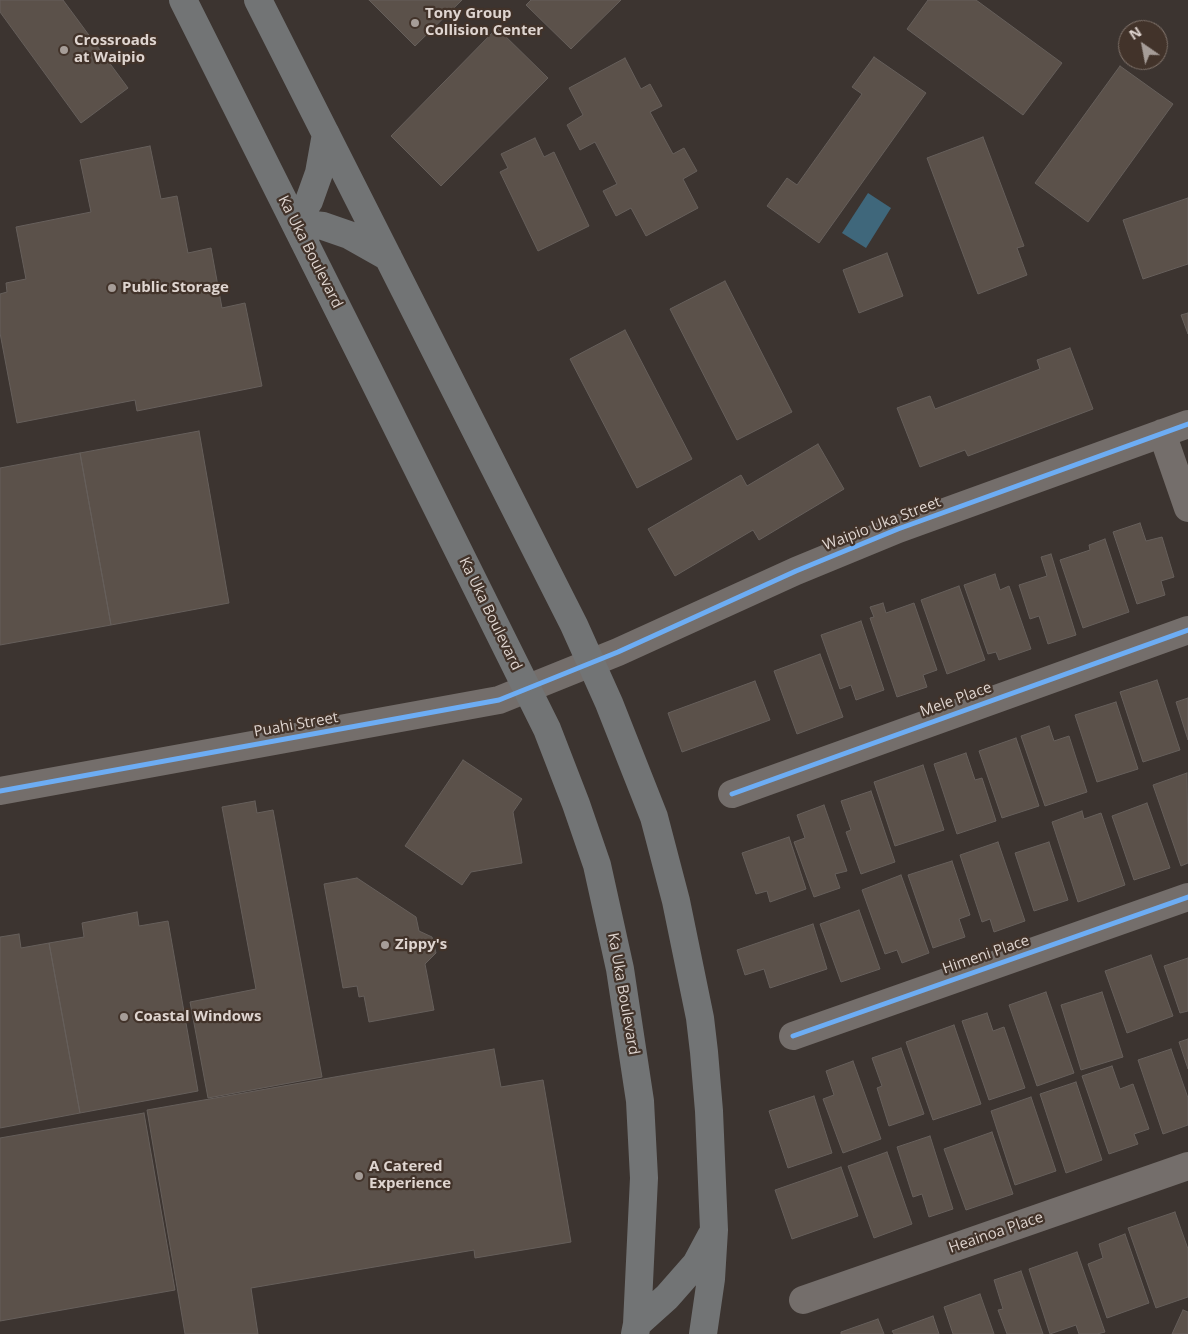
<!DOCTYPE html>
<style>
body{margin:0}
#map{position:relative;width:1188px;height:1334px;overflow:hidden;background:#3c3430;font-family:"Open Sans",sans-serif}
canvas{display:block}
.north{position:absolute;left:1118px;top:20px;width:50px;height:50px;box-sizing:border-box;background:#42332a;border:1px solid #81746c;border-radius:50%;rotate:327deg;font-size:14px;font-weight:700;line-height:20px;text-align:center;color:#dfd5d0}
.north::after{content:'';display:block;margin:auto;width:18px;height:22px;background:#a69d98;clip-path:polygon(50% 0,100% 100%,50% 72%,0 100%)}
</style>
<div id="map">
<canvas width="1188" height="1334"></canvas>
<div class="north">N</div>
</div>
<script>
const g = document.querySelector('canvas').getContext('2d');
g.lineJoin = 'round';
function fillPath(path, color) { g.fillStyle = color; g.fill(path, 'evenodd'); }
const toPath = rows => new Path2D(rows.map(r => 'M' + r).join(''));
function strokePath(path, color, width, dash) { g.strokeStyle = color; g.lineWidth = width; g.lineCap = dash ? 'butt' : 'round'; g.setLineDash(dash || []); g.stroke(path); }
function drawText(font, color, halo, rows, align = 'center') {
  g.font = font + ' "Open Sans",sans-serif'; g.lineWidth = 4.5; g.setLineDash([]); g.textBaseline = 'middle'; g.strokeStyle = halo; g.fillStyle = color; for (const [text, x, y, turn = 0] of rows) {
    g.save(); g.translate(x, y); g.rotate((+turn || 0) * Math.PI / 180); g.textAlign = isNaN(turn) ? turn : align; if (halo) g.strokeText(text, 0, 0); g.fillText(text, 0, 0); g.restore();
  }
}
fillPath(toPath([
 [868,193,891,208,866,248,842,233]
]), '#3f677b');
const building = toPath([
 [0,0,63,0,128,88,81,123,0,12,0,0],
 [369,0,462,0,415,46,369,0],
 [531,0,621,0,571,49,526,5,531,0],
 [928,0,976,0,1062,63,1023,115,907,29,928,0],
 [497,28,548,78,441,186,391,136,497,28],
 [874,57,926,93,819,243,767,206,787,178,797,185,862,94,852,87,874,57],
 [625,58,641,89,650,84,662,106,650,112,673,154,684,148,697,171,683,179,698,208,646,236,631,208,616,216,603,191,617,184,595,142,580,150,567,125,583,115,569,88,625,58],
 [1120,66,1173,104,1088,222,1035,183,1120,66],
 [983,137,1024,246,1017,248,1027,275,978,294,927,158,983,137],
 [535,138,544,157,554,152,589,226,538,251,500,172,508,168,501,154,535,138],
 [150,146,161,199,177,196,188,253,211,248,222,308,245,303,262,386,137,411,135,400,17,423,0,333,0,294,7,292,6,283,26,279,16,227,91,212,80,160,150,146],
 [1188,198,1188,264,1143,279,1123,220,1188,198],
 [887,253,903,296,859,313,843,270,887,253],
 [725,281,792,412,737,440,670,309,725,281],
 [1188,313,1188,334,1181,315,1188,313],
 [625,330,692,459,637,488,570,359,625,330],
 [1070,348,1093,409,968,456,965,450,920,467,897,408,930,396,935,409,1040,369,1037,360,1070,348],
 [199,431,229,603,111,625,80,453,199,431],
 [818,444,844,489,759,540,753,530,675,576,648,529,741,475,747,486,818,444],
 [80,453,111,625,0,645,0,468,80,453],
 [1140,523,1146,541,1162,537,1174,577,1161,581,1165,595,1137,604,1113,532,1140,523],
 [1105,539,1129,612,1083,628,1060,560,1090,550,1089,545,1105,539],
 [1051,554,1076,635,1048,644,1039,616,1030,619,1019,585,1047,576,1041,557,1051,554],
 [995,574,1000,590,1009,586,1031,649,999,660,996,652,988,654,964,585,995,574],
 [959,586,985,660,947,674,921,600,959,586],
 [883,603,886,613,914,603,937,670,923,675,927,687,897,697,870,618,874,617,870,607,883,603],
 [861,621,884,690,856,700,851,685,840,689,821,635,861,621],
 [820,654,843,717,797,734,774,671,820,654],
 [1157,680,1180,750,1143,762,1120,692,1157,680],
 [755,681,770,720,682,752,668,713,755,681],
 [1188,698,1188,740,1176,702,1188,698],
 [1116,702,1138,769,1097,782,1075,715,1116,702],
 [1049,726,1054,741,1069,736,1087,792,1045,806,1021,736,1049,726],
 [1016,738,1039,806,1002,818,979,751,1016,738],
 [966,753,975,780,982,778,996,821,957,834,934,764,966,753],
 [463,760,522,799,513,812,522,863,471,872,462,885,405,846,463,760],
 [923,765,944,830,895,846,874,782,923,765],
 [1187,773,1188,863,1181,866,1153,785,1187,773],
 [871,791,895,862,861,874,846,832,851,830,841,801,871,791],
 [255,801,257,813,273,810,322,1077,208,1098,190,1002,256,989,222,807,255,801],
 [1147,803,1170,868,1134,880,1112,816,1147,803],
 [824,805,847,871,835,874,840,888,814,897,794,842,805,838,797,815,824,805],
 [1082,811,1084,819,1101,813,1125,885,1078,902,1052,822,1082,811],
 [789,837,806,889,770,902,767,891,756,894,742,853,789,837],
 [998,842,1025,921,994,932,990,919,982,922,960,855,998,842],
 [1049,842,1068,900,1034,911,1015,853,1049,842],
 [952,861,970,915,959,919,965,937,933,948,908,875,952,861],
 [901,875,929,953,902,963,897,950,885,954,862,890,901,875],
 [357,878,416,917,419,931,432,937,436,953,425,964,434,1010,369,1022,364,996,359,997,357,986,343,988,324,884,357,878],
 [859,910,880,969,841,982,820,924,859,910],
 [137,912,139,926,168,921,198,1091,80,1113,49,943,84,937,82,923,137,912],
 [813,924,827,969,770,988,764,969,745,975,737,950,813,924],
 [19,934,21,948,49,943,80,1113,0,1128,0,937,19,934],
 [1151,955,1173,1016,1127,1033,1105,971,1151,955],
 [1188,958,1188,1011,1180,1013,1164,966,1188,958],
 [1046,992,1074,1073,1037,1086,1009,1005,1046,992],
 [1102,992,1123,1057,1081,1070,1061,1005,1102,992],
 [987,1013,993,1031,1004,1027,1025,1088,989,1100,962,1021,987,1013],
 [954,1025,981,1104,933,1120,906,1042,954,1025],
 [1188,1039,1188,1069,1179,1042,1188,1039],
 [901,1048,924,1114,889,1126,877,1088,882,1086,872,1058,901,1048],
 [494,1049,501,1087,543,1080,571,1242,475,1258,474,1250,251,1288,258,1334,185,1334,147,1110,494,1049],
 [1171,1049,1188,1098,1188,1125,1163,1134,1138,1060,1171,1049],
 [853,1061,881,1139,843,1153,823,1099,834,1095,826,1071,853,1061],
 [1112,1066,1120,1089,1133,1084,1149,1129,1134,1134,1138,1144,1109,1154,1082,1076,1112,1066],
 [1076,1082,1102,1160,1066,1173,1040,1094,1076,1082],
 [814,1096,832,1153,788,1168,769,1111,814,1096],
 [1031,1097,1056,1171,1015,1185,991,1111,1031,1097],
 [144,1113,175,1290,0,1321,0,1138,144,1113],
 [992,1132,1013,1194,966,1210,944,1149,992,1132],
 [930,1136,953,1209,929,1217,922,1194,913,1197,897,1147,930,1136],
 [887,1152,912,1224,874,1238,848,1166,887,1152],
 [841,1167,858,1216,792,1239,775,1190,841,1167],
 [1175,1212,1188,1249,1188,1297,1156,1308,1128,1228,1175,1212],
 [1125,1234,1149,1303,1107,1318,1088,1264,1103,1258,1099,1244,1125,1234],
 [1077,1252,1105,1332,1097,1334,1079,1334,1076,1325,1050,1334,1029,1269,1077,1252],
 [1021,1271,1043,1334,1007,1334,998,1310,1003,1309,994,1280,1021,1271],
 [980,1294,994,1334,953,1334,944,1307,980,1294],
 [1183,1310,1188,1312,1188,1334,1172,1334,1183,1310],
 [933,1316,939,1334,894,1334,892,1331,933,1316],
 [878,1319,884,1334,841,1334,841,1332,878,1319]
]);
fillPath(building, '#5b514a');
strokePath(building, '#665f5b', 1);
strokePath(toPath([
 [1162,433,1188,508],
 [0,791,499,700,618,652,796,571,898,529,1188,424],
 [732,794,1188,630],
 [793,1036,1188,897],
 [803,1300,1188,1166]
]), '#746e6b', 28);
strokePath(toPath([
 [183,0,367,367,547,729,576,804,597,865,620,969,640,1101,644,1178,637,1324,635,1334],
 [258,0,574,625,609,703,654,817,676,901,700,1018,704,1052,709,1111,714,1230,711,1279,703,1334],
 [326,134,319,173,309,201,295,223,323,226,349,235,388,257],
 [637,1324,667,1297,696,1264,711,1236]
]), '#727475', 28);
strokePath(toPath([
 [0,791,499,700,618,652,796,571,898,529,1188,424],
 [732,794,1188,630],
 [793,1036,1188,897]
]), '#6dadf4', 5);
for (const [x, y, r, color] of [
 [415,23,5,"#a69d98"],
 [64,50,5,"#a69d98"],
 [112,288,5,"#a69d98"],
 [385,945,5,"#a69d98"],
 [124,1017,5,"#a69d98"],
 [359,1176,5,"#a69d98"]
]) { const dot = new Path2D(); dot.arc(x, y, r, 0, 2 * Math.PI); g.fillStyle = color; g.fill(dot); strokePath(dot, '#42332a', 2); }
drawText('bold 15px', '#dfd5d0', '#42332a', [
 ["Tony Group",425,14],
 ["Collision Center",425,31],
 ["Crossroads",74,41],
 ["at Waipio",74,58],
 ["Public Storage",122,288],
 ["Zippy's",395,945],
 ["Coastal Windows",134,1017],
 ["A Catered",369,1167],
 ["Experience",369,1184]
], 'left');
drawText('15px', '#dfd5d0', '#42332a', [
 ["Ka Uka Boulevard",310,252,63],
 ["Waipio Uka Street",882,524,-21],
 ["Ka Uka Boulevard",490,614,64],
 ["Mele Place",956,700,-20],
 ["Puahi Street",296,725,-10],
 ["Himeni Place",986,955,-19],
 ["Ka Uka Boulevard",623,994,80],
 ["Heainoa Place",996,1233,-19]
]);
</script>
